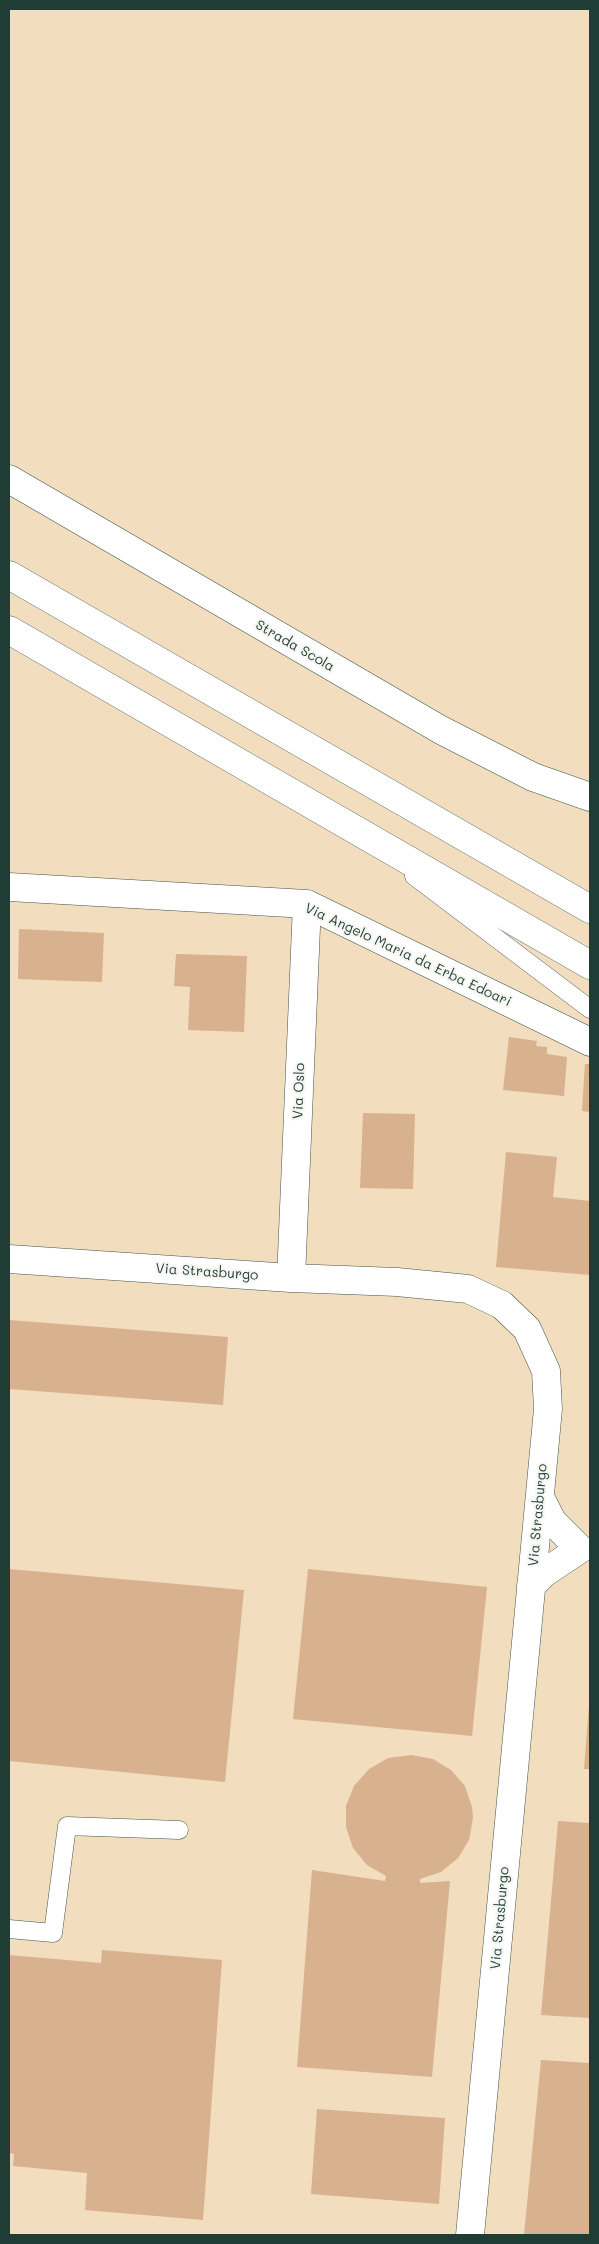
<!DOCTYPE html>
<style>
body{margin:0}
#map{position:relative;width:599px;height:2244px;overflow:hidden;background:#f2ddbf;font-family:Mali,sans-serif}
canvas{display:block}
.frame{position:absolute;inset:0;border:10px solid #1f3d34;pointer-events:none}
</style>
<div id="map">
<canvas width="599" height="2244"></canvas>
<div class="frame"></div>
</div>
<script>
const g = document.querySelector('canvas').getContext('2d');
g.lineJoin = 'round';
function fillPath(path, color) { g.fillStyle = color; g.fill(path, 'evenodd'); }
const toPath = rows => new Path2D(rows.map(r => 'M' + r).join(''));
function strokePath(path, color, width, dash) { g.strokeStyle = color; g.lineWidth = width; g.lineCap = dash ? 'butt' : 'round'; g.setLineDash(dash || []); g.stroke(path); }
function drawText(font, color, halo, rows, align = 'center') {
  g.font = font + ' Mali,sans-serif'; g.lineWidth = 4.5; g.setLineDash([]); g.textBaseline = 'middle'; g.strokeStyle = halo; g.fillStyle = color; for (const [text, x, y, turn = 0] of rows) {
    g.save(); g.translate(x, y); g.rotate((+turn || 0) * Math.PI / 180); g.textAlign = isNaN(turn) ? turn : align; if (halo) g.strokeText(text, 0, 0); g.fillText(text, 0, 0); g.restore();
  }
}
fillPath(toPath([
 [19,929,104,933,102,982,18,979],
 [176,954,247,956,244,1032,188,1030,190,987,174,986],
 [509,1037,537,1041,536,1046,547,1047,547,1054,567,1057,564,1096,503,1090],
 [585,1064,590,1064,590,1112,582,1111],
 [363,1113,415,1114,413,1189,360,1188],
 [506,1152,557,1157,553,1197,590,1201,590,1275,496,1267],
 [9,1320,228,1337,223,1405,9,1389],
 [9,1569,244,1590,225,1782,9,1761],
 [308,1569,487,1587,472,1736,293,1719],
 [589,1706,590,1706,590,1769,584,1769],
 [411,1755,433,1759,451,1770,465,1786,472,1807,473,1818,469,1840,458,1858,441,1872,420,1879,420,1883,450,1881,432,2077,297,2067,312,1870,385,1881,386,1876,367,1865,353,1848,346,1827,346,1806,354,1786,369,1769,388,1758],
 [558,1821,590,1823,590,2018,541,2015],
 [102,1950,222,1960,203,2220,85,2210,87,2173,13,2166,14,2154,9,2153,9,1955,101,1963],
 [541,2060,590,2063,590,2235,524,2235],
 [317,2109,445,2118,439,2204,311,2194]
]), '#d8b18e');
const service = toPath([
 [414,876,590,1009],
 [9,1929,53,1933,67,1826,179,1830]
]);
const minor = toPath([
 [9,479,441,730,533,777,590,797],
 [9,887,307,904,590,1042],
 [9,1259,291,1278,397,1282,468,1289,502,1305,527,1329,546,1371,548,1409,470,2235],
 [291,1278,307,904],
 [540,1497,552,1521,580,1549],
 [531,1586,544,1573,580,1549]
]);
const trunk = toPath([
 [9,575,590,909],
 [9,630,590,965]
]);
strokePath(service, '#3f5549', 19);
strokePath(minor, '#3f5549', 29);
strokePath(trunk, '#3f5549', 29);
strokePath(service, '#fff', 18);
strokePath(minor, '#fff', 28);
strokePath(trunk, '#fff', 28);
drawText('14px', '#1f3d34', '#f6f6f2', [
 ["Strada Scola",295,646,30],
 ["Via Angelo Maria da Erba Edoari",408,955,25],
 ["Via Oslo",299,1091,-88],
 ["Via Strasburgo",207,1272,4],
 ["Via Strasburgo",538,1515,-85],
 ["Via Strasburgo",500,1918,-85]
]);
</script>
